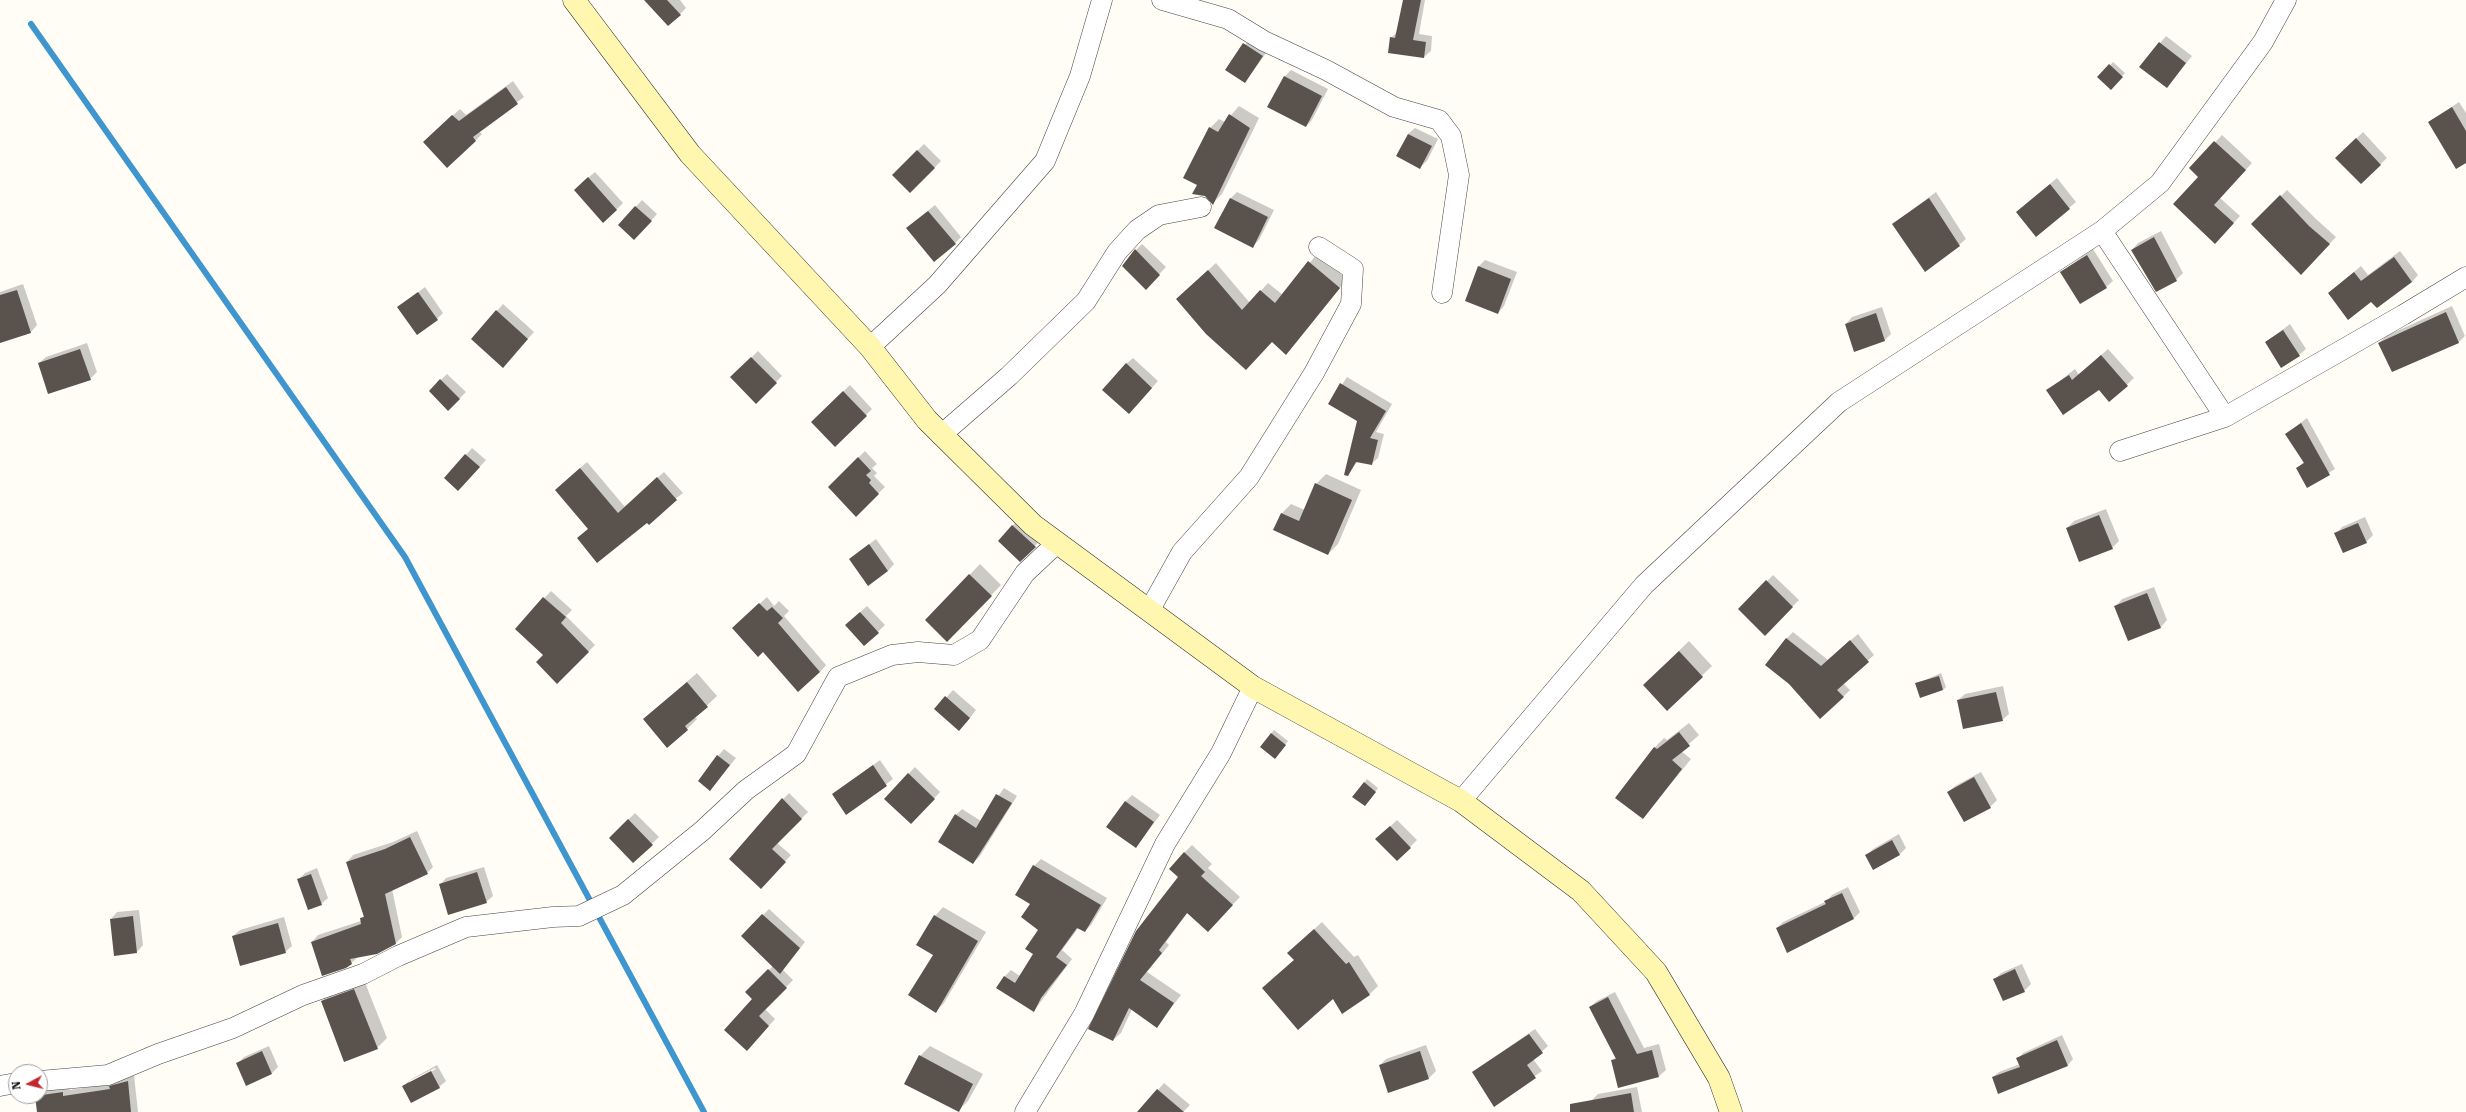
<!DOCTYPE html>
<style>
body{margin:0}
#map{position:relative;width:2466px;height:1112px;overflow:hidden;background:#fffdf5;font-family:"Roboto Serif",serif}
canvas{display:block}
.north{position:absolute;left:8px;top:1064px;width:40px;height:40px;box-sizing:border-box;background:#fff;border:1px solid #a0a0a0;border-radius:50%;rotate:263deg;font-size:11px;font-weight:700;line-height:16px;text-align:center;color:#111}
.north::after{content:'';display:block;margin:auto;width:14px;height:18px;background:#c4262e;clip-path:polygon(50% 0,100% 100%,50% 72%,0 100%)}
</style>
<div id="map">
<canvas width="2466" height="1112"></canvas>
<div class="north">N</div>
</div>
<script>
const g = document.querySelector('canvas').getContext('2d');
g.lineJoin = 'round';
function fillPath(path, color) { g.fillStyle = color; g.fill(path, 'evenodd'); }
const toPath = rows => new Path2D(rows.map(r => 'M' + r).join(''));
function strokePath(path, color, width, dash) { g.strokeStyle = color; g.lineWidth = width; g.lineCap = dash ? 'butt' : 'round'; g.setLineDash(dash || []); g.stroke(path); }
fillPath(toPath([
 [645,0,680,0,686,8,680,14],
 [1404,0,1425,0,1419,34,1432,36,1431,51,1424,57,1391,38,1397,32],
 [2166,36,2192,56,2167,87,2141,66],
 [1251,37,1269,49,1245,82,1227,69],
 [2113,62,2125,73,2111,89,2099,77],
 [1291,70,1328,89,1312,120,1306,126,1269,106,1285,76],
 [513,81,524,97,479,131,482,134,476,140,431,135,460,109,466,115],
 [2459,102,2466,113,2466,163,2429,122],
 [1239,106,1259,118,1222,194,1213,203,1198,185,1210,128,1219,119,1225,122],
 [1415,128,1438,139,1427,161,1420,167,1408,134],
 [2363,132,2387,158,2361,183,2337,158],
 [2222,135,2252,163,2220,198,2240,216,2222,236,2200,177,2191,168],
 [924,144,941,161,910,192,893,175],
 [595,172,623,203,616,210,582,183],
 [2057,178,2076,202,2036,236,2024,206],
 [2287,190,2316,219,2336,237,2308,267,2253,224],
 [1237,192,1274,210,1259,240,1252,247,1216,228,1231,198],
 [1936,192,1966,239,1959,245,1893,224],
 [642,200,657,214,641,232,619,225],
 [935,205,961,237,955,243,914,222],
 [2161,231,2183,273,2176,280,2132,250,2138,243],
 [1142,244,1166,267,1146,288,1136,250],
 [2093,249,2113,281,2106,287,2061,272],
 [2400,251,2418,275,2412,282,2372,300,2329,293,2361,266,2368,275],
 [1317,254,1347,279,1293,346,1272,341,1177,299,1216,263,1250,303,1268,283,1283,295],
 [1485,260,1517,272,1504,306,1498,313,1479,266],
 [23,284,37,325,31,332,0,340,0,292],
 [425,287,443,313,437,319,398,308],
 [503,304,534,332,509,360,472,339],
 [2452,306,2465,336,2458,343,2379,343,2386,336],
 [1882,307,1891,334,1884,341,1846,324,1852,317],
 [2290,324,2306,349,2299,355,2266,342],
 [87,343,97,372,90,379,39,363,46,357],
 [2108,349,2134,378,2110,401,2099,389,2048,390,2075,369,2079,375],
 [758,351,782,376,756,402,732,377],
 [1133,358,1158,381,1136,406,1126,364],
 [447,374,466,392,448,410,430,391],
 [1347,377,1392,404,1376,432,1384,434,1378,458,1371,464,1358,461,1347,475,1358,421,1329,404],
 [850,385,872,409,835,446,812,422],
 [2307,418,2335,469,2307,486,2297,468,2304,462,2286,434],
 [472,448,486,460,465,483,445,478],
 [865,451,877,464,872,468,877,473,874,476,885,487,856,515,829,487],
 [587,462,625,507,664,472,683,493,647,521,578,538,589,528,562,484],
 [1326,474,1361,490,1338,544,1328,554,1281,514,1291,504,1305,510,1316,484],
 [2106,509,2119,541,2112,548,2067,528,2074,521],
 [2365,517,2373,535,2366,542,2336,534,2342,527],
 [1019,519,1041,540,1020,560,999,540],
 [876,539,894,564,888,571,850,559],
 [980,564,1001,585,957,631,926,620],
 [1773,575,1799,600,1765,634,1740,609],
 [2154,587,2167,620,2161,627,2129,639,2116,606,2122,599],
 [551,591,572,610,566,616,595,645,557,683,544,655,516,629],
 [767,597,774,606,779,601,789,611,784,616,826,665,820,672,740,622],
 [867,606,885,625,864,645,853,619],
 [1793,632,1828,660,1858,634,1874,655,1843,683,1850,690,1843,697,1786,639],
 [1689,641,1712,666,1667,709,1654,675],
 [697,673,717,696,695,717,697,719,687,729,644,719],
 [1941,673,1946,687,1943,690,1916,684],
 [2003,686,2009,714,2002,720,1958,700,1965,694],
 [953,690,976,710,966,723,936,709],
 [1689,723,1699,735,1681,751,1691,759,1643,818,1616,797,1655,747,1664,738,1667,740],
 [1274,730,1288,741,1278,754,1261,747],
 [724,749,736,758,710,790,718,756],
 [880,760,893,779,847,814,833,794],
 [915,767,940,792,917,817,885,799],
 [1981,772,1997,800,1990,807,1948,792,1955,786],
 [1367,779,1378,788,1368,802,1354,796],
 [1004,788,1017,796,980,856,973,863,956,815,962,809,981,821],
 [789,793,808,812,777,843,791,855,767,881,755,829],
 [1132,795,1160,815,1136,847,1125,802],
 [635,813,659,837,633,862,610,838],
 [1397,820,1417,840,1397,860,1377,839],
 [417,831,433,867,427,873,392,889,402,937,395,944,358,957,351,963,312,942,318,935,361,921,364,915,347,862,353,855,393,842],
 [1899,834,1906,848,1900,854,1874,869,1866,856,1873,849],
 [1192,845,1212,864,1208,868,1240,897,1215,923,1188,912,1166,942,1169,945,1147,972,1181,995,1157,1026,1132,1009,1121,1033,1113,1040,1179,877,1184,853],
 [1041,859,1107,898,1091,925,1085,931,1079,927,1062,950,1072,959,1034,1011,1004,977,1011,970,1020,976,1034,954,1039,930,1032,904,1017,895,1034,866],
 [484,867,493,896,486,902,440,885,446,878],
 [317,868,328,898,321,904,298,880,305,873],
 [1848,887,1860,912,1854,918,1777,928,1783,922,1825,902,1832,895],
 [943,907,986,932,944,1003,935,1012,935,916],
 [769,909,805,942,783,970,793,980,765,1009,775,1019,753,1043,753,999,746,992,773,966,742,936],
 [139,910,143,945,137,952,111,919,117,912],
 [284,917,292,946,285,952,233,936,240,930],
 [1322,922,1354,957,1358,955,1378,986,1370,994,1342,1012,1333,998,1271,980,1295,959,1297,945],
 [2022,964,2031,984,2024,991,2003,1000,1994,980,2001,973],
 [364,980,387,1038,377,1048,322,1001,332,991],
 [1615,992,1644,1048,1659,1044,1666,1070,1659,1076,1619,1087,1612,1061,1616,1057,1590,1007,1597,1001],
 [1535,1029,1548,1046,1533,1059,1542,1071,1494,1105,1473,1072],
 [2062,1035,2073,1059,2068,1065,1993,1077,1999,1072,2020,1064,2018,1059,2023,1053],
 [1426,1045,1436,1071,1429,1078,1389,1092,1380,1065,1386,1059],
 [269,1046,278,1067,272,1073,238,1063,244,1057],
 [930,1046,983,1074,968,1101,958,1111,920,1056],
 [437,1065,446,1081,439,1087,403,1086,410,1080],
 [435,1068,436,1069,409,1083,409,1081],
 [134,1075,138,1112,38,1112,40,1092,42,1090,69,1086,70,1090,114,1083],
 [1164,1083,1190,1105,1183,1112,1139,1112],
 [1637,1087,1642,1112,1595,1112,1592,1100,1598,1094]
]), '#0003');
strokePath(toPath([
 [31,24,405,557,704,1112]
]), '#3f96cf', 6);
fillPath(toPath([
 [644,0,667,0,681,15,668,26],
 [1403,0,1421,0,1413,40,1426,42,1424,58,1388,53,1390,37,1395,38],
 [2159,42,2186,63,2167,88,2139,67],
 [1243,43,1263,56,1245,83,1225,70],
 [2109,64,2123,77,2111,90,2097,77],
 [1284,76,1322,96,1306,127,1267,107],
 [506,87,518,104,473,137,476,141,447,168,423,142,452,115,459,121],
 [2452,107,2466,131,2466,163,2456,169,2428,122],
 [1229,114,1250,128,1213,205,1205,196,1192,194,1197,185,1183,178,1209,127,1218,132],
 [1408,134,1432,146,1420,169,1396,156],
 [2356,138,2381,165,2361,184,2335,158],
 [2214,141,2246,170,2214,205,2234,223,2215,244,2173,204,2198,177,2189,168],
 [917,150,935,168,910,193,892,175],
 [588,177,617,210,603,223,574,190],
 [2050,184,2070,209,2036,237,2016,212],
 [2280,195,2309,226,2330,244,2301,275,2251,224],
 [1230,198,1268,217,1253,248,1214,228],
 [1929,198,1960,246,1925,272,1892,224],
 [635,206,652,221,634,240,618,225],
 [928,211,956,244,934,262,906,228],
 [2154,237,2177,281,2156,292,2131,250],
 [1135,249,1160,275,1146,290,1122,266],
 [2087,255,2107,288,2080,304,2060,272],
 [2394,257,2412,282,2377,308,2371,302,2348,320,2328,293,2354,272,2361,281],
 [1308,261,1340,288,1286,355,1272,342,1246,370,1206,334,1176,299,1208,270,1242,310,1260,290,1275,303],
 [1478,266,1511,279,1498,314,1465,301],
 [17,290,31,333,0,343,0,295],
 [418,292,438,320,417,335,397,307],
 [496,310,528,339,503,368,471,339],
 [2446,312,2459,343,2392,372,2378,343],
 [1876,313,1885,341,1854,352,1845,324],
 [2283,330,2300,356,2281,368,2265,342],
 [80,349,91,380,48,394,38,363],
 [2101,355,2128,386,2109,402,2099,390,2063,415,2046,390,2069,375,2072,380],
 [751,357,777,383,756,404,730,377],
 [1126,363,1152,388,1129,414,1102,390],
 [440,379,460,399,448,411,429,391],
 [1340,383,1386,411,1370,438,1378,440,1372,465,1356,462,1348,476,1344,475,1357,421,1328,404],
 [843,391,867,416,835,447,811,422],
 [2301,423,2330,475,2307,488,2296,468,2304,463,2285,434],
 [465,454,480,467,458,491,444,478],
 [858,457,871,471,866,475,871,480,869,483,879,494,856,517,828,487],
 [580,468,618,513,657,477,677,500,649,525,647,523,597,563,577,538,588,529,555,490],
 [1315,483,1352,500,1328,555,1273,530,1281,513,1299,521],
 [2099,515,2113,549,2079,562,2066,528],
 [2358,523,2367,543,2343,553,2334,533],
 [1012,525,1036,547,1020,562,998,541],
 [869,544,888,571,868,586,849,559],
 [969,574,992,596,947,642,925,620],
 [1766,580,1793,607,1765,636,1738,609],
 [2147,593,2161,628,2128,641,2114,606],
 [543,597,566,617,561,623,589,652,557,684,536,662,543,655,515,629],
 [759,603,767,611,772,607,783,618,778,623,820,672,798,692,763,652,758,657,732,628],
 [860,612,879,633,864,646,845,625],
 [1786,638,1821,666,1850,640,1869,662,1837,690,1844,697,1820,719,1789,684,1765,665],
 [1679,651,1703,677,1667,711,1643,685],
 [1939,676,1943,690,1920,698,1915,683],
 [687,682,708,707,685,726,688,730,667,748,643,719],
 [1996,692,2003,721,1963,729,1957,700],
 [945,696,970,718,959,731,934,709],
 [1679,732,1690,746,1672,760,1682,769,1643,819,1615,798,1654,747,1657,749],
 [1271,733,1286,745,1275,759,1260,747],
 [717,755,730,765,710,791,698,781],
 [873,765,887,786,846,815,832,794],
 [908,773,935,799,911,824,884,799],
 [1974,777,1991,808,1964,822,1947,792],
 [1364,782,1376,792,1365,806,1352,797],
 [996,794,1012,803,973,864,938,842,955,814,976,828],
 [782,798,802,819,772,849,786,862,761,889,729,859],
 [1125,801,1154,822,1136,848,1106,827],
 [628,819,653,845,633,863,609,838],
 [1390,826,1411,848,1397,861,1375,839],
 [410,837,428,874,385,894,396,944,377,954,350,959,352,964,346,968,322,976,311,942,361,924,360,918,364,917,346,862,385,849],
 [1892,840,1900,855,1873,870,1865,855],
 [1184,852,1205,872,1201,876,1233,905,1208,932,1187,913,1159,950,1162,953,1140,980,1174,1003,1157,1028,1129,1008,1113,1041,1088,1029,1136,931,1178,877,1169,869],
 [1033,865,1101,905,1085,932,1077,928,1056,957,1067,965,1041,998,1034,1012,996,988,1004,976,1015,983,1033,954,1025,949,1038,930,1021,917,1030,904,1015,895],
 [477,872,487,903,448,915,439,884],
 [311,874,322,905,308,910,297,879],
 [1842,893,1854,919,1787,953,1776,928,1826,904,1824,901],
 [762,914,800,948,780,974,741,936],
 [934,915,978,941,936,1013,908,995,933,955,916,945],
 [133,916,137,953,114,956,110,919],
 [278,923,286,953,240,966,232,936],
 [1314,929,1346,964,1349,962,1370,995,1342,1014,1333,999,1298,1030,1262,988,1294,960,1287,953],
 [768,969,787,988,759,1016,769,1026,747,1051,724,1030,752,999,745,992],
 [2015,969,2025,992,2003,1001,1993,979],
 [354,989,378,1049,344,1062,321,1001],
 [1608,997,1637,1054,1652,1050,1659,1077,1618,1088,1611,1060,1616,1059,1589,1007],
 [1529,1034,1543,1053,1527,1065,1536,1078,1494,1107,1472,1072],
 [2057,1040,2068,1066,1998,1094,1992,1077,2020,1067,2016,1058],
 [262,1051,272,1074,246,1086,236,1063],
 [1420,1051,1429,1079,1388,1093,1379,1065],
 [919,1055,973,1084,959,1112,904,1084],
 [431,1071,440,1088,411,1103,402,1086],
 [128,1081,131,1112,37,1112,35,1096,63,1092,63,1096,110,1089,109,1086],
 [1157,1089,1184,1112,1137,1112],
 [1631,1093,1634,1112,1570,1112,1570,1104]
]), '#5a524d');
const street = toPath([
 [1162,0,1228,19,1264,41,1326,70,1394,107,1439,120,1451,136,1459,175,1442,293],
 [2102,231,2225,417],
 [870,347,937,285,1045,161,1080,76,1102,0],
 [941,435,1009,376,1086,301,1117,252,1137,230,1159,215,1201,207],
 [2120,451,2225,417,2403,315,2466,277],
 [1149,611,1182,552,1249,477,1314,373,1351,304,1353,269,1319,247],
 [1461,801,1644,585,1839,402,2102,231,2160,183,2263,42,2286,0],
 [40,1081,108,1075,158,1054,233,1028,303,995,363,974,398,956,466,927,553,917,579,916,623,895,702,831,746,790,796,754,838,677,892,655,918,652,954,655,980,640,1025,573,1057,543],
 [0,1086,16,1083],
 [1025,1112,1084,1014,1165,844,1221,753,1253,687]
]);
const secondary = toPath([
 [574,0,690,154,870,347,927,420,1033,525,1253,687,1461,801,1581,891,1656,972,1719,1078,1731,1112]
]);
strokePath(street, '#444', 21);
strokePath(secondary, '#333', 23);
strokePath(street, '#fff', 20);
strokePath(secondary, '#fff6b0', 22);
</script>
